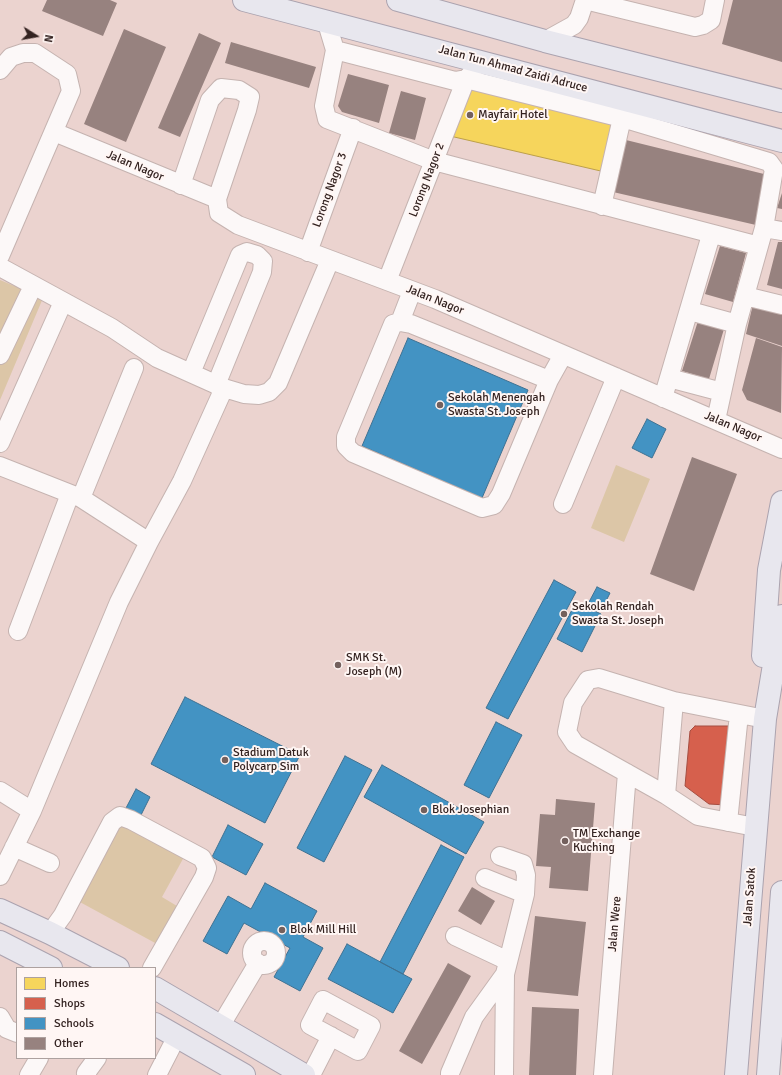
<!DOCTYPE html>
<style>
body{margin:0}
#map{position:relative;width:782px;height:1075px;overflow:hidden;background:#ebd3cf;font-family:Signika,sans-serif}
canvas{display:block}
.legend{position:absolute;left:16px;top:967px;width:140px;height:92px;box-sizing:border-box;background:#fff6f4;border:1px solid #ada19f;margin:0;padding:5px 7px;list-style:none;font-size:12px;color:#332220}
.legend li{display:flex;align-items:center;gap:8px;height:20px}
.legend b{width:20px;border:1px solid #ada19f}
.north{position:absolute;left:16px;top:16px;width:40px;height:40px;-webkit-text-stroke:3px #fff6f4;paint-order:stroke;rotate:101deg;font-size:11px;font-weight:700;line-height:16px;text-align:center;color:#332220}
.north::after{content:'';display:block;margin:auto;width:14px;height:18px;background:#332220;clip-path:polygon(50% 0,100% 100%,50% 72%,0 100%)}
</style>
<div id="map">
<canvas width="782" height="1075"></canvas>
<ul class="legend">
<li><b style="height:11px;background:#f6d55c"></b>Homes</li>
<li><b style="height:11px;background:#d6604d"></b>Shops</li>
<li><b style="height:11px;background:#4393c3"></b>Schools</li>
<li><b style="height:11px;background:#97827f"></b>Other</li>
</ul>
<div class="north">N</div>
</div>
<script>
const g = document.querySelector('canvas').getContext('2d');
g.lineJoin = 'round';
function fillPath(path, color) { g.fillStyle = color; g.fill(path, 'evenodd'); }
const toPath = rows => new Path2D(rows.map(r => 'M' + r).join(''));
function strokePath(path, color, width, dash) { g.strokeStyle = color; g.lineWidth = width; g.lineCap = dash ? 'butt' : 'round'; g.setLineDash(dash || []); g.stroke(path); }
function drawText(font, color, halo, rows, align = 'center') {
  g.font = font + ' Signika,sans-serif'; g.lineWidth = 4; g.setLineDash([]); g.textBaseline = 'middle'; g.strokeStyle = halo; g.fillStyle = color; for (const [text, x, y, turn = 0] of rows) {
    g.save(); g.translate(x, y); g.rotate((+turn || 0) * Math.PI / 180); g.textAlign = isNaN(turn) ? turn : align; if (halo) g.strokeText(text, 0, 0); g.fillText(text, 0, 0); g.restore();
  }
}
fillPath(toPath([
 [0,280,43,298,0,400],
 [616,465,650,479,624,542,591,528],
 [121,823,184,857,162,897,177,906,157,944,78,901]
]), '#dcc6a7');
const homes = toPath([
 [473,89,616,123,605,172,450,136,461,95,473,89]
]);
fillPath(homes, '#f6d55c');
strokePath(homes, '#bc9f4a', 1);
const shops = toPath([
 [695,726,728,726,733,731,726,805,709,804,685,786,690,731,695,726]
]);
fillPath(shops, '#d6604d');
strokePath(shops, '#a54d40', 1);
const schools = toPath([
 [408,338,528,390,482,498,362,446,408,338],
 [647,419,666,429,652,458,632,448,647,419],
 [554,580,576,592,508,719,486,708,554,580],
 [597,587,610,593,602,609,589,602,597,587],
 [576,602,601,614,582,652,557,639,576,602],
 [185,697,300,755,265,823,151,764,185,697],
 [496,722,522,735,489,798,464,785,496,722],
 [345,756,372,770,324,862,297,848,345,756],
 [382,765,484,822,466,854,364,797,382,765],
 [136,789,150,797,141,815,126,808,136,789],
 [228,825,263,844,246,875,212,857,228,825],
 [441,845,464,857,403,974,380,962,441,845],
 [265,883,317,911,303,937,323,948,300,991,274,977,290,948,244,923,227,954,203,941,228,896,251,909,265,883],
 [347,944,412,979,393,1013,328,979,347,944]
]);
fillPath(schools, '#4393c3');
strokePath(schools, '#3e7192', 1);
fillPath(toPath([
 [47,0,110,0,117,3,103,36,42,11],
 [733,0,782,0,782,62,722,44],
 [124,29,166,47,126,142,84,124],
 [199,33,221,43,180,137,158,128],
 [231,42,316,67,309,88,225,63],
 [348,74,389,85,379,123,342,112,338,106],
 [401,91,426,98,415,140,389,133],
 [626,140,768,175,756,225,613,192],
 [782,193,782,209,777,208],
 [778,242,782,242,782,289,767,285],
 [720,246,746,253,733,302,705,294],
 [753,304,782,311,782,346,746,334],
 [698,321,724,329,709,379,682,371],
 [756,338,782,347,781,413,747,400,742,390],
 [692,457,737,474,694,591,650,574],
 [556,799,595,803,588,891,549,888,551,867,536,866,540,814,555,815],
 [472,887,495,901,481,925,458,911],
 [535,916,586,922,578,996,527,991],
 [448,963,471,976,422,1064,399,1051],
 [532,1007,579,1009,576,1075,529,1075]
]), '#97827f');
const minor = toPath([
 [585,0,695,27,703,25,711,20,715,0],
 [326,20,335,50,455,81,466,79,622,118,769,162,774,169,764,228,737,324,716,420],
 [545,41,574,25,579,18,585,0],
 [335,50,324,106,327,119,434,161,759,246],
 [0,70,11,57,23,53,35,53,67,74,71,91,0,256],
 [54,132,217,199,219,213,238,225,435,299,782,449],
 [181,185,210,100,221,88,239,90,250,97,247,110,217,199],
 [602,206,622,118],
 [764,228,782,231],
 [308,252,353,128],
 [0,267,112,328,157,358,224,388,244,394,259,395,269,392,278,383,330,260],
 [387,281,466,79,473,72],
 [745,296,782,305],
 [690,311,737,324],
 [400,322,412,291],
 [0,355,33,286],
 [191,373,240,255,247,252,257,255,263,261,262,272,216,385],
 [669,378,722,392],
 [549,380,411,324,400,322,393,324,346,437,346,446,353,453,482,508,494,505,501,494,549,380,563,355],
 [663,398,711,235],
 [0,443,63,302],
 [0,466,81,498,149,542],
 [81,498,134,368],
 [563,504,616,377],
 [18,631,70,494],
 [674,701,599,678,588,680,573,703,567,732,575,744,666,795,698,816,755,827],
 [0,791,32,811],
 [666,795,674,701,765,719],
 [728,822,739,714],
 [14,847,50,863],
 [0,876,32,811,119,602,149,542,182,481,224,388],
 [485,878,525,894],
 [50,933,63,915,112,822,120,816,131,820,202,858,207,868,204,877,152,968],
 [455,936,508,961],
 '252 953a12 12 0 1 1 24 0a12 12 0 1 1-24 0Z',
 [323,1000,371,1026,358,1051,310,1025,323,1000],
 [0,1017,7,1029,17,1033],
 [221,1025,258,963],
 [29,1075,39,1058],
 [87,1075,86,1073,97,1058],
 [157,1075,177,1036],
 [311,1075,331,1036],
 [450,1075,450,1073,474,1017,505,974,525,894,526,875,523,864,500,856],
 [504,1075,505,974],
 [603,1075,627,773]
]);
const major = toPath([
 [244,0,782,141],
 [398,0,545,41,782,101],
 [763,656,769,570,782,502],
 [0,910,50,933,118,968],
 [0,942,51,968],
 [155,988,304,1075],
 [155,1024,244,1075],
 [736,1075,765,719,782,616],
 [768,1075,782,892]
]);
strokePath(minor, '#c5b3b0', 20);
strokePath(major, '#aba3af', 24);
strokePath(minor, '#fcf8f8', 18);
strokePath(major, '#e8e7ee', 22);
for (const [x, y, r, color] of [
 [470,115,4,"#73605d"],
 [440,405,4,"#73605d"],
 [564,614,4,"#73605d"],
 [338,665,4,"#73605d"],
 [225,760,4,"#73605d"],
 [424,810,4,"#73605d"],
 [565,841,4,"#73605d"],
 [282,930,4,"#73605d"]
]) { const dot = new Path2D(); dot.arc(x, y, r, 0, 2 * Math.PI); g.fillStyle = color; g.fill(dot); strokePath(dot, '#fff6f4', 1.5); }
drawText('12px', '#332220', '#fff6f4', [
 ["Jalan Tun Ahmad Zaidi Adruce",513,69,15],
 ["Jalan Nagor",135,166,23],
 ["Lorong Nagor 2",427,180,-69],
 ["Lorong Nagor 3",330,190,-70],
 ["Jalan Nagor",435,300,22],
 ["Jalan Nagor",733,427,23],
 ["Jalan Satok",750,897,-86],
 ["Jalan Were",615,924,-85]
]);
drawText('12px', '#332220', '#fff6f4', [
 ["Mayfair Hotel",478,115],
 ["Sekolah Menengah",448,398],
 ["Swasta St. Joseph",448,412],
 ["Sekolah Rendah",572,607],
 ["Swasta St. Joseph",572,621],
 ["SMK St.",346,658],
 ["Joseph (M)",346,672],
 ["Stadium Datuk",233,753],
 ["Polycarp Sim",233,767],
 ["Blok Josephian",432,810],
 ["TM Exchange",573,834],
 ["Kuching",573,848],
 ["Blok Mill Hill",290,930]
], 'left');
</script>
